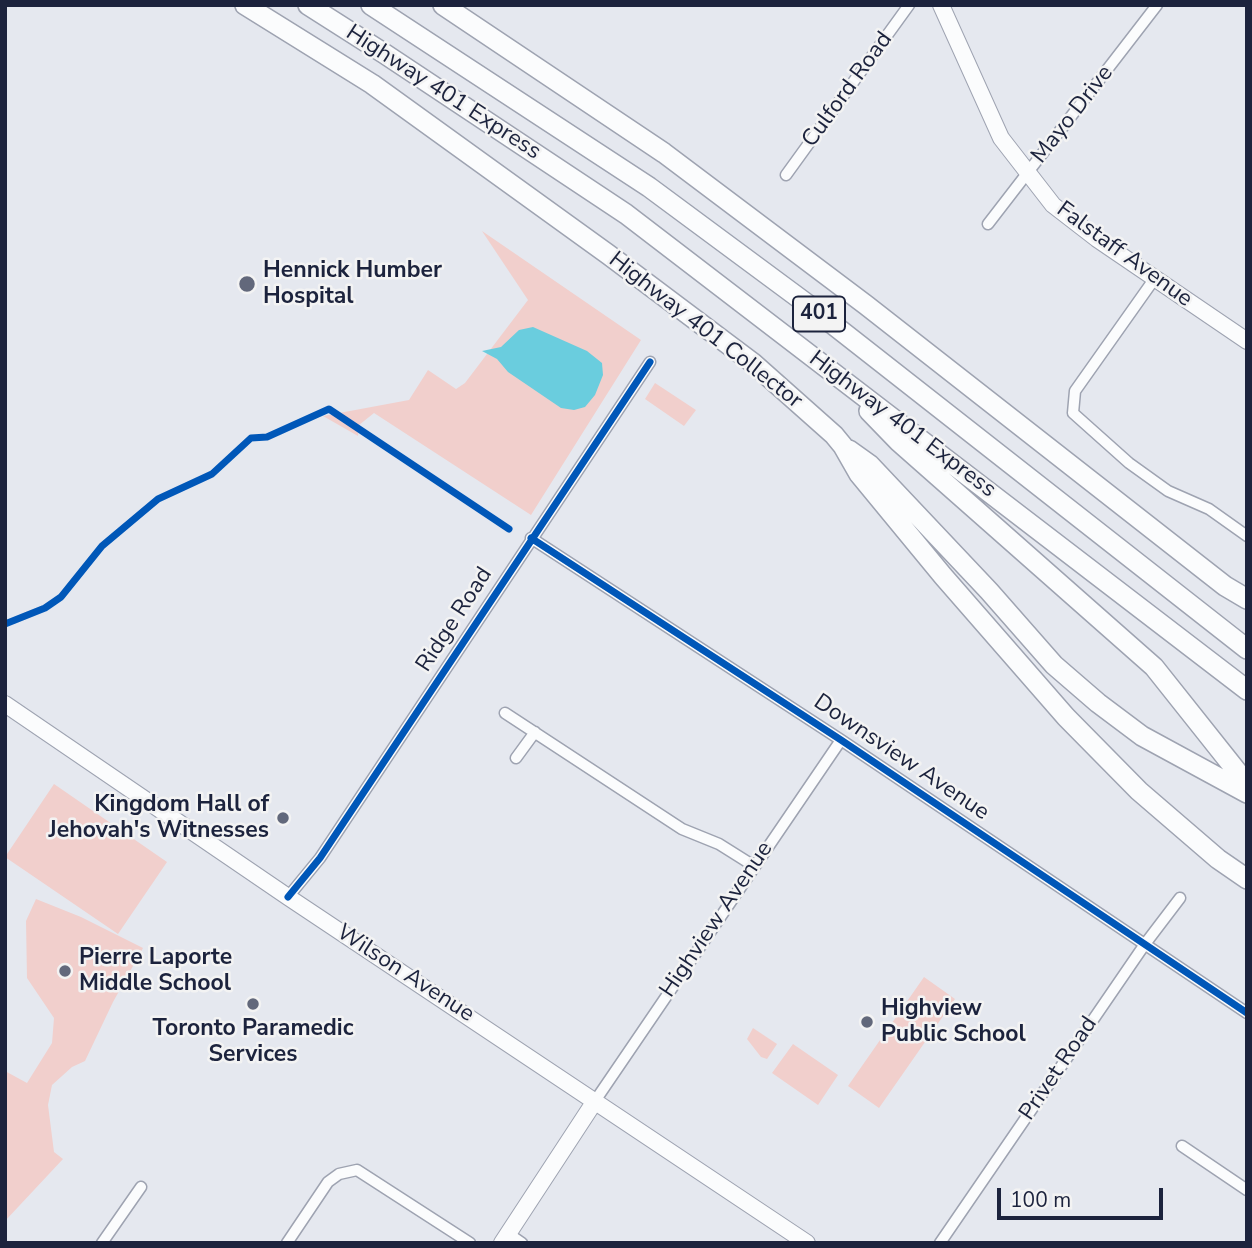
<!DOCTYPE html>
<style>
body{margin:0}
#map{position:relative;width:1252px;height:1248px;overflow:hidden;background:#e5e8ef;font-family:"Nunito Sans",sans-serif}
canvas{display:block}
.frame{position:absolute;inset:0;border:7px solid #1c233d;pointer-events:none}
.scale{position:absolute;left:997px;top:1188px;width:166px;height:32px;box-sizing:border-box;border:4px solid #1c233d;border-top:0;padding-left:9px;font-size:21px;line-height:24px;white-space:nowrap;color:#1c233d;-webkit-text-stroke:5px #f3f3f3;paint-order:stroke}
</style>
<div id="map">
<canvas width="1252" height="1248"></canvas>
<div class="frame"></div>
<div class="scale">100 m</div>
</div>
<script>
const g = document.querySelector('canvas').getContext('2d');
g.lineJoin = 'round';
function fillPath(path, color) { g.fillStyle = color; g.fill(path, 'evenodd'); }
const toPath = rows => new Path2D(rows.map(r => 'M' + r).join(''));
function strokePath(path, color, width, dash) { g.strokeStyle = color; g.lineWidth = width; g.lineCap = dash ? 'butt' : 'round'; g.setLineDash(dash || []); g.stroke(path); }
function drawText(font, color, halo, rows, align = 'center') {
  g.font = font + ' "Nunito Sans",sans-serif'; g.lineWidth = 5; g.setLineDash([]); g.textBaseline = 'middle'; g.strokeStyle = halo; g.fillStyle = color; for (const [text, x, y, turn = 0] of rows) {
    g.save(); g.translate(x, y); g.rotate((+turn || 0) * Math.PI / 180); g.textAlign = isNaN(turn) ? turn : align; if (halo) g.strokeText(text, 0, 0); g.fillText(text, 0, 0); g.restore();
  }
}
fillPath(toPath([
 [482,231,641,340,531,515,374,413,359,425,358,436,323,416,409,400,428,370,456,389,465,383,528,300],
 [655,383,696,410,684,426,645,399],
 [54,784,167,862,118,934,5,857],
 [36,899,81,917,143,948,113,1002,85,1061,72,1067,52,1085,48,1105,54,1152,63,1159,5,1221,5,1071,27,1083,52,1043,54,1018,27,978,26,921],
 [924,977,955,999,879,1108,848,1086],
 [753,1028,777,1044,767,1059,761,1057,747,1039],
 [793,1044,838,1075,818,1105,772,1073]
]), '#f1cfcc');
fillPath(toPath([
 [533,327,587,351,602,363,603,375,595,395,585,407,574,410,561,408,508,372,497,359,482,351,501,347,519,330]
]), '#6acdde');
const street = toPath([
 [786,175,909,5],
 [988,224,1157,5],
 [1155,278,1075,391,1073,413,1129,463,1168,491,1209,509,1247,536],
 [531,538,841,740,1247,1013],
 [505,713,682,829,719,844,754,866],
 [516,758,535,732],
 [288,897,320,858,650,362],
 [595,1101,841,740],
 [1182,1146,1247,1190],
 [509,1234,522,1243],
 [102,1243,141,1187],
 [287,1243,328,1182,339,1174,357,1170,470,1243],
 [940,1243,1145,944,1180,898]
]);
const secondary = toPath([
 [941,5,1001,138,1053,205,1097,239,1247,341],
 [5,704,288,897,807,1243],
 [502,1243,595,1101]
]);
const highway = toPath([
 [245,5,372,84,609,255,753,363,834,435,843,446,859,474,943,576,1066,717,1139,791,1218,859,1247,879],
 [308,5,385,54,626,214,1247,690],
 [371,5,649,187,807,304,1247,649],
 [443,5,664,153,866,305,1225,586,1247,599],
 [869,411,899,442,1154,667,1247,784],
 [849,450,870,465,989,591,1054,665,1098,703,1142,736,1247,793]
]);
strokePath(street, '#9ea3b1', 13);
strokePath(secondary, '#9ea3b1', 18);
strokePath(highway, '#9ea3b1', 22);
strokePath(street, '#fbfcfd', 10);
strokePath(secondary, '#fbfcfd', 16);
strokePath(highway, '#fbfcfd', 19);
strokePath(toPath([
 [531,538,841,740,1247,1013],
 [5,624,45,608,61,597,102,546,158,499,212,474,251,438,267,437,329,409,509,529],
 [288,897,320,858,650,362]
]), '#0057b8', 7);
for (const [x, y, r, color] of [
 [247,284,9,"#62687b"],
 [283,818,7,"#62687b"],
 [65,971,7,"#62687b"],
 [253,1004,7,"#62687b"],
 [867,1022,7,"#62687b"]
]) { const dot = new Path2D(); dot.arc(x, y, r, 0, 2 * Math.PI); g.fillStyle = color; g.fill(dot); strokePath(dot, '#f3f3f3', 2.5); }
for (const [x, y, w] of [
 [819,314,52]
]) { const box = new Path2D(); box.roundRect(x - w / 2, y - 17.5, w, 35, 5); g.fillStyle = '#f3f3f3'; g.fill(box); strokePath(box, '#1c233d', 2); }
drawText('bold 21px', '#1c233d', null, [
 ["401",819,314]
]);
drawText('23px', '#1c233d', '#f3f3f3', [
 ["Culford Road",848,90,-54],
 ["Highway 401 Express",443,93,33],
 ["Mayo Drive",1073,115,-52],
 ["Falstaff Avenue",1124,255,36],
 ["Highway 401 Collector",705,331,38],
 ["Highway 401 Express",902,425,37],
 ["Ridge Road",455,620,-57],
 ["Downsview Avenue",901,758,34],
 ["Highview Avenue",717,920,-56],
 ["Wilson Avenue",405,974,33],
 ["Privet Road",1059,1069,-56]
]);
drawText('bold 23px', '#1c233d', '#f3f3f3', [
 ["Hennick Humber",263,271],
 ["Hospital",263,297],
 ["Kingdom Hall of",269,805,"right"],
 ["Jehovah's Witnesses",269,831,"right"],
 ["Pierre Laporte",79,958],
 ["Middle School",79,984],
 ["Highview",881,1009],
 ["Public School",881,1035],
 ["Toronto Paramedic",253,1029,"center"],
 ["Services",253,1055,"center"]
], 'left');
</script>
